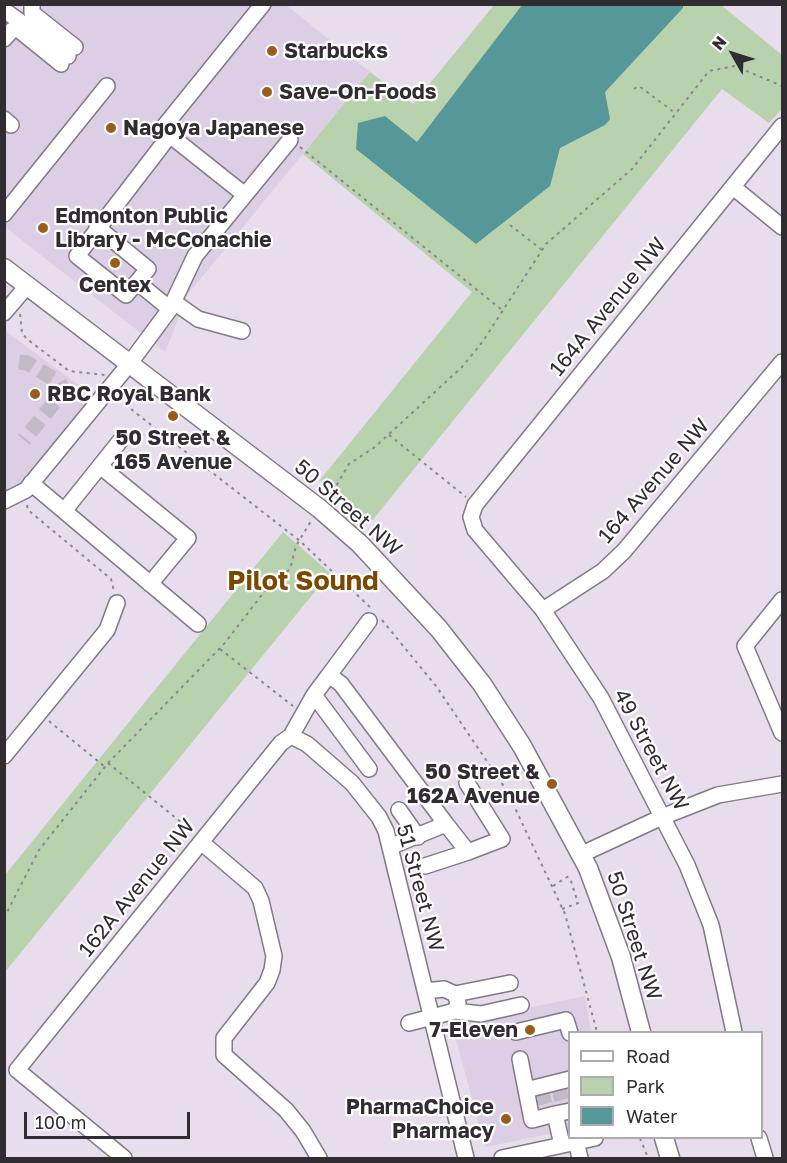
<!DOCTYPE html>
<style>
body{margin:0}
#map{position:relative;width:787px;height:1163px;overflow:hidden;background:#e7ddec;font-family:"Golos Text",sans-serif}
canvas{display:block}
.frame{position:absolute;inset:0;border:6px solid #302c32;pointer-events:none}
.legend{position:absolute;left:568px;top:1031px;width:195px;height:108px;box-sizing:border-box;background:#fff;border:2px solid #acabad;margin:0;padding:8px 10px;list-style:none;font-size:18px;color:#302c32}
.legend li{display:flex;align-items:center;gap:12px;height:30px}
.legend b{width:30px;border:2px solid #acabad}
.north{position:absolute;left:703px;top:24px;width:60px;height:60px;-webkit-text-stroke:4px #fff;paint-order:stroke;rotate:309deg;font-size:16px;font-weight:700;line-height:24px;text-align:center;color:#302c32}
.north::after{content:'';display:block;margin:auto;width:21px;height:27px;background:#302c32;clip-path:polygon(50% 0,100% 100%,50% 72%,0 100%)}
.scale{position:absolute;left:24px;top:1112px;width:166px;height:27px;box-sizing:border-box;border:3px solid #302c32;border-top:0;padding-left:8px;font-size:18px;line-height:21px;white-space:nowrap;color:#302c32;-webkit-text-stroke:4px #fff;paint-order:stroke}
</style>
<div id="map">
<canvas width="787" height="1163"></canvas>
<div class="frame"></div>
<ul class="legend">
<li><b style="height:8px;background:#fff"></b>Road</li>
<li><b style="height:16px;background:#b7d2ac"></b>Park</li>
<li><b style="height:16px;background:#569799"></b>Water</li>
</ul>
<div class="north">N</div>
<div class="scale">100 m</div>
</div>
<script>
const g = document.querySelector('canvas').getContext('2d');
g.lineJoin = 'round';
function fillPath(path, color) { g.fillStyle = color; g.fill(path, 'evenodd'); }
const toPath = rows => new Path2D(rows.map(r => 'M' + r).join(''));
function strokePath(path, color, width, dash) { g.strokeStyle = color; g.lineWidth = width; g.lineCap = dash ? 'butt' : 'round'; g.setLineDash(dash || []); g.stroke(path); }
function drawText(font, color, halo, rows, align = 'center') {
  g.font = font + ' "Golos Text",sans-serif'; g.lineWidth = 4.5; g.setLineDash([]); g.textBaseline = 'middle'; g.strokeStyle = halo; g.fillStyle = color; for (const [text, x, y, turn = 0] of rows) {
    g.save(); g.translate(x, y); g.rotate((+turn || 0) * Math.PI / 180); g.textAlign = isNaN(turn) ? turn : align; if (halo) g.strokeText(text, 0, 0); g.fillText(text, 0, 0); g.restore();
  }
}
fillPath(toPath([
 [25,5,286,5,370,72,188,294,165,352,5,227,4,30],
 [4,330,88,392,98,390,4,505],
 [585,996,591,1032,570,1032,569,1130,485,1147,452,1024]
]), '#dccee4');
fillPath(toPath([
 [494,5,721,5,782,55,782,109,769,123,722,89,371,522,320,480,472,292,303,154,370,72,413,104],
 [283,532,330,573,5,972,5,875]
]), '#b7d2ac');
fillPath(toPath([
 [522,5,683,4,683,8,605,92,610,119,605,125,560,148,550,186,476,244,356,149,358,123,385,116,417,142]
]), '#569799');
strokePath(toPath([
 [19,362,27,363,59,382,62,387,61,394,24,440],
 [559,1089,562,1100],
 [542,1093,545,1104]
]), '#c2bac7', 15, [15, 8]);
const minor = toPath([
 [32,4,32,13,75,47],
 [4,10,68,56],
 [4,39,12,30,19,30,61,64],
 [4,119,11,125],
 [733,187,782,227],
 [245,195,162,129,263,4],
 [4,214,107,86],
 [97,227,148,269,137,282],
 [174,302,198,319,242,331],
 [170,309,137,282,126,295,77,256,170,135],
 [4,313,27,286],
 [100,466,188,538,150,584],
 [31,483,198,624],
 [4,501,26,490,130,363,170,309,195,256,290,140],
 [64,511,120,441],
 [782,600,745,646,782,733],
 [543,610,603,571,624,551,782,362],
 [329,675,369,621],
 [314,695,369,769],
 [291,736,307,744,352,783,379,817,386,831,466,1158],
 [291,736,314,695,329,675,341,684,446,824,392,846],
 [4,756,107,630,117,603],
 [467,783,502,839,468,852],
 [399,810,418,837],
 [201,842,255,888,261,901,274,956,272,970,267,983,224,1038,224,1055,286,1110,303,1131,319,1158],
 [580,855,662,817,718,795,782,784],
 [425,866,468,852,446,824],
 [455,994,510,983],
 [455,1011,481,1014,521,1005],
 [409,1023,455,1011,458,1003,455,994,444,989,425,991],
 [516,1032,566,1020,570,1033],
 [734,1032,711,925,687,865,601,698,543,610,475,530,471,517,475,505,782,126],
 [520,1059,532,1120,555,1114],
 [526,1090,570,1079],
 [759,1138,765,1158],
 [576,1142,580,1158],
 [562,1145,555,1114,570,1111],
 [124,1158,17,1070,281,743,291,736],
 [502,1158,595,1138]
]);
const major = toPath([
 [4,268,320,509,360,544,439,629,482,684,522,746,588,868,621,957,641,1032],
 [664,1138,670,1158]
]);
strokePath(minor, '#827987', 18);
strokePath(major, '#827987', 21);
strokePath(toPath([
 [634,89,639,86,675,113],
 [300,147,502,310],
 [510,225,542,250],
 [20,314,22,333,27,339,69,371,105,375],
 [126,387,132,410,300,541,372,609],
 [389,435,466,497],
 [329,498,349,464,375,447,462,367,483,341,546,244,632,169,709,71,735,66,782,86],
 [27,505,28,510,111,579,114,591],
 [382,620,436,686,507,791,565,914,597,1032],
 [220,649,293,706],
 [49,721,105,767],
 [108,763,192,831],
 [553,886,572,874],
 [562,909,578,903,570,878],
 [4,918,39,850,108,763,224,644,268,587,290,569,296,546,311,521],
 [640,1138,648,1158]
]), '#8d8690', 2, [3, 4.5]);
strokePath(minor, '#fff', 15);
strokePath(major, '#fff', 18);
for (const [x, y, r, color] of [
 [272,51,6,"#965e19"],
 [267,92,6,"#965e19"],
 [111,128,6,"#965e19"],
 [43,228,6,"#965e19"],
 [115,263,6,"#965e19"],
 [35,394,6,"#965e19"],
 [173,416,6,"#965e19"],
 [552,784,6,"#965e19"],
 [530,1030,6,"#965e19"],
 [506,1119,6,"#965e19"]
]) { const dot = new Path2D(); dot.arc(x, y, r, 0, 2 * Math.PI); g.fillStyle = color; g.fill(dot); strokePath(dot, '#fff', 2); }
drawText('bold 21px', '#302c32', '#fff', [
 ["Starbucks",284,51],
 ["Save-On-Foods",279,92],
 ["Nagoya Japanese",123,128],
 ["Edmonton Public",55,216],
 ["Library - McConachie",55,240],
 ["Centex",115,285,"center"],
 ["RBC Royal Bank",47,394],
 ["50 Street &",173,438,"center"],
 ["165 Avenue",173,462,"center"],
 ["50 Street &",540,772,"right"],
 ["162A Avenue",540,796,"right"],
 ["7-Eleven",518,1030,"right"],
 ["PharmaChoice",494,1107,"right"],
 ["Pharmacy",494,1131,"right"]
], 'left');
drawText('21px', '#302c32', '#fff', [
 ["164A Avenue NW",608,307,-51],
 ["164 Avenue NW",654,481,-49],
 ["50 Street NW",348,508,41],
 ["49 Street NW",651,750,62],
 ["162A Avenue NW",137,888,-51],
 ["51 Street NW",420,888,75],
 ["50 Street NW",634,936,72]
]);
drawText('bold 27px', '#7b4802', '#fff', [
 ["Pilot Sound",303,581]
]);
</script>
